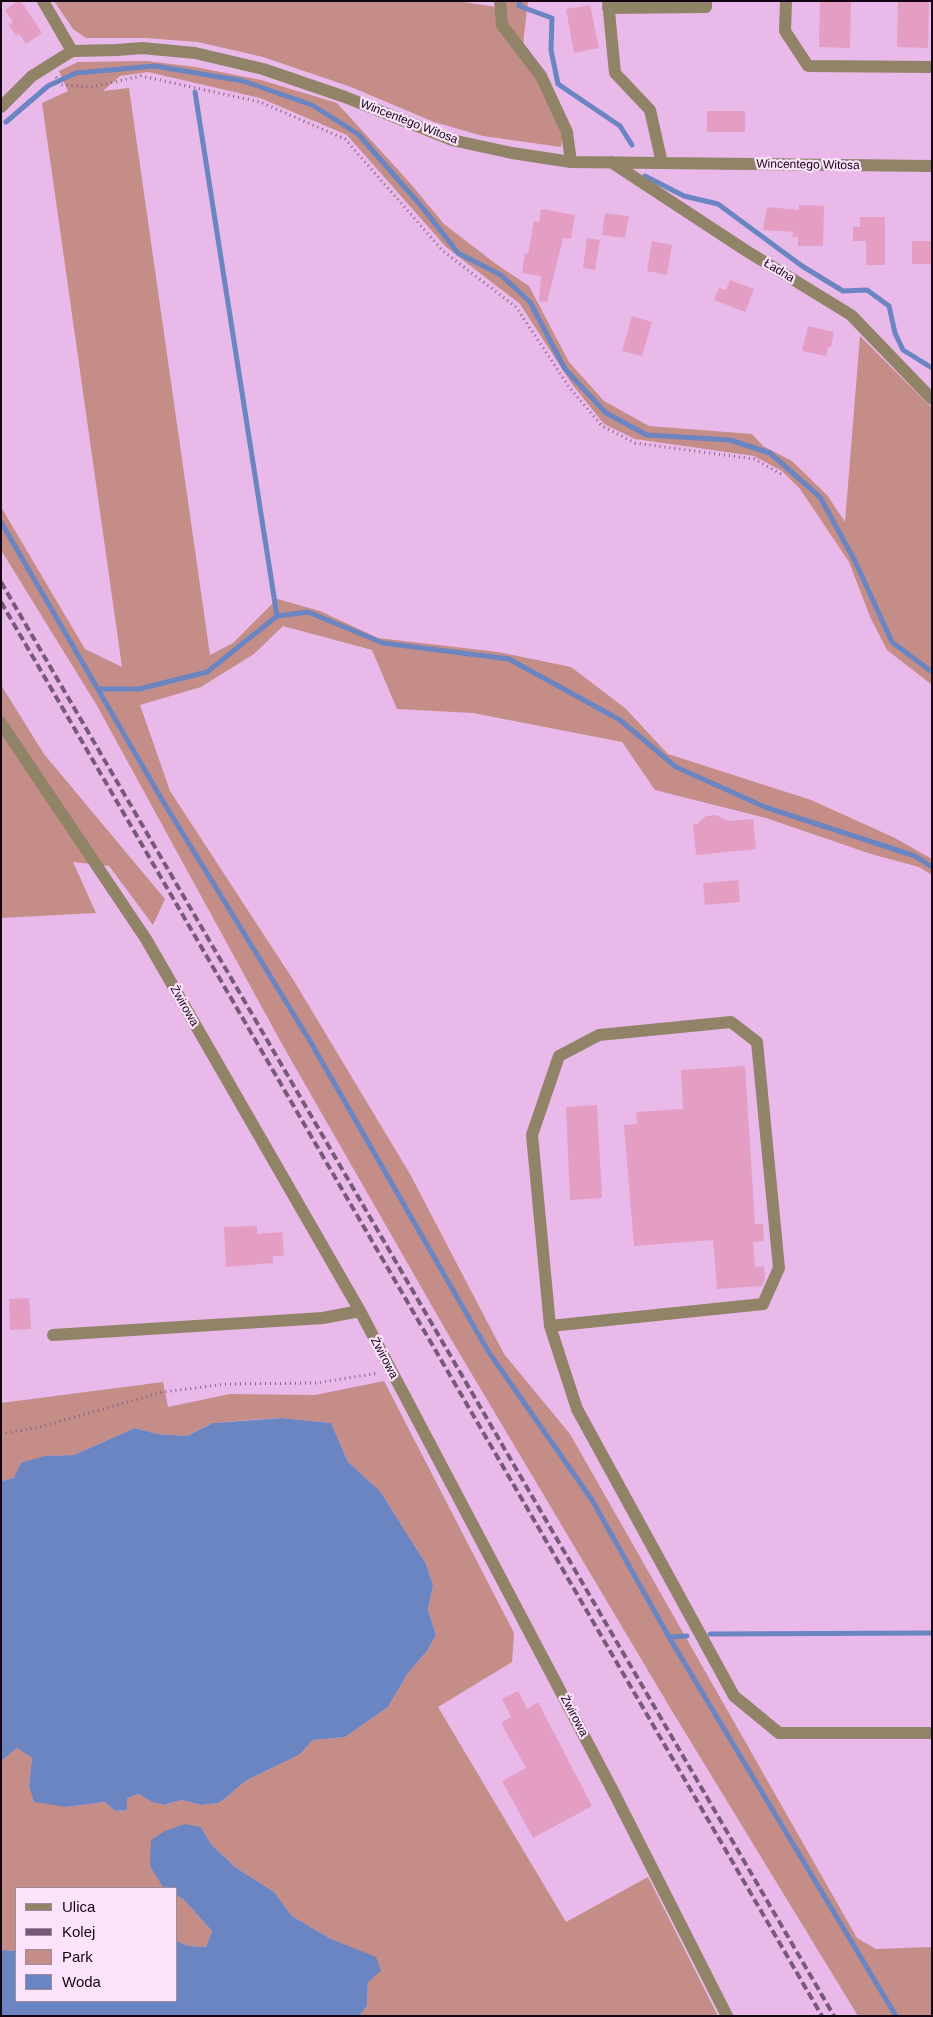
<!DOCTYPE html>
<meta charset="utf-8">
<style>
body{margin:0}
#map{position:relative;width:933px;height:2017px;overflow:hidden;background:#e9b9ea;font-family:Helvetica,sans-serif}
canvas{display:block}
.frame{position:absolute;inset:0;border:2px solid #140515;pointer-events:none}
.legend{position:absolute;left:15px;top:1887px;width:162px;height:115px;box-sizing:border-box;background:#fce3fc;border:1px solid #9f8aa0;margin:0;padding:6px 9px;list-style:none;font-size:15px;color:#140515}
.legend li{display:flex;align-items:center;gap:10px;height:25px}
.legend b{width:25px;border:1px solid #9f8aa0}
</style>
<div id="map">
<canvas width="933" height="2017"></canvas>
<div class="frame"></div>
<ul class="legend">
<li><b style="height:6px;background:#918367"></b>Ulica</li>
<li><b style="height:6px;background:#775978"></b>Kolej</li>
<li><b style="height:14px;background:#c58d88"></b>Park</li>
<li><b style="height:14px;background:#6a85c1"></b>Woda</li>
</ul>
</div>
<script>
const g = document.querySelector('canvas').getContext('2d');
g.lineJoin = 'round';
function fillPath(path, color) { g.fillStyle = color; g.fill(path, 'evenodd'); }
const toPath = rows => new Path2D(rows.map(r => 'M' + r).join(''));
function strokePath(path, color, width, dash) { g.strokeStyle = color; g.lineWidth = width; g.lineCap = dash ? 'butt' : 'round'; g.setLineDash(dash || []); g.stroke(path); }
function drawText(font, color, halo, rows, align = 'center') {
  g.font = font + ' Helvetica,sans-serif'; g.lineWidth = 4.5; g.setLineDash([]); g.textBaseline = 'middle'; g.strokeStyle = halo; g.fillStyle = color; for (const [text, x, y, turn = 0] of rows) {
    g.save(); g.translate(x, y); g.rotate((+turn || 0) * Math.PI / 180); g.textAlign = isNaN(turn) ? turn : align; if (halo) g.strokeText(text, 0, 0); g.fillText(text, 0, 0); g.restore();
  }
}
fillPath(toPath([
 [54,1,458,1,496,7,538,78,563,132,561,147,483,136,434,122,351,87,263,57,198,42,146,38,86,38,73,29],
 [505,1,528,1,523,44,506,21],
 [147,61,195,67,261,80,337,103,410,183,444,224,496,264,529,286,569,362,604,401,649,426,752,434,763,446,792,461,827,495,845,522,860,336,932,408,932,685,887,650,871,619,849,562,800,489,782,471,754,456,635,439,604,424,572,384,520,304,446,247,347,135,260,98,148,72,120,76,103,91,129,88,210,655,233,643,277,599,320,611,378,638,498,652,571,667,625,708,668,754,811,800,895,838,932,859,932,875,919,867,871,854,766,818,655,790,622,742,473,713,397,709,372,650,283,626,254,654,201,687,140,705,170,791,294,981,410,1174,504,1354,570,1434,857,1938,876,1949,932,1947,932,2016,858,2016,672,1711,448,1334,282,1044,96,704,1,550,1,507,85,649,122,667,42,103,68,91,59,71,78,62],
 [1,685,44,754,165,899,153,925,109,866,73,862,96,913,1,918],
 [384,1381,514,1633,512,1662,438,1707,566,1922,648,1877,718,2016,359,2016,367,2006,368,1982,331,1939,292,1916,274,1892,235,1867,211,1844,201,1827,150,1866,165,1888,16,1888,16,1951,1,1950,1,1761,17,1748,32,1758,29,1786,66,1807,105,1802,115,1811,127,1810,126,1798,139,1794,152,1802,164,1805,181,1800,202,1805,219,1803,247,1780,299,1755,313,1740,345,1737,388,1707,408,1673,427,1651,436,1635,428,1610,433,1585,426,1564,380,1491,348,1462,331,1423,282,1418,248,1420,213,1423,187,1436,157,1434,135,1428,74,1455,44,1456,14,1478,1,1481,1,1403,163,1382,168,1407,230,1394,315,1395],
 [176,1895,183,1899,212,1931,206,1947,188,1946,176,1941]
]), '#c58d88');
fillPath(toPath([
 [282,1418,331,1423,348,1462,380,1491,426,1564,433,1585,428,1610,436,1635,427,1651,408,1673,388,1707,345,1737,313,1740,299,1755,247,1780,219,1803,202,1805,181,1800,164,1805,152,1802,139,1794,127,1798,127,1810,115,1811,105,1802,66,1807,34,1802,29,1786,32,1758,17,1748,1,1761,1,1481,14,1478,21,1463,44,1456,74,1455,135,1428,157,1434,187,1436,213,1423],
 [185,1824,201,1827,211,1844,235,1867,274,1892,292,1916,331,1939,376,1957,381,1971,368,1982,367,2006,359,2016,1,2016,1,1950,16,1951,16,2001,176,2001,176,1941,188,1946,206,1947,212,1931,183,1899,176,1895,176,1888,163,1887,150,1866,151,1840,165,1831]
]), '#6a85c1');
strokePath(toPath([
 [520,1,519,6,552,18,551,50,558,84,620,126,632,145],
 [195,92,277,616],
 [6,122,48,86,76,73,155,66,243,81,312,105,358,134,423,208,458,253,501,275,530,302,565,369,606,413,647,435,730,440,770,453,820,497,855,561,892,642,932,672],
 [645,176,684,196,718,204,802,266,843,291,867,290,889,306,895,333,903,350,932,368],
 [1,522,161,798,310,1041,488,1351,592,1500,669,1637,896,2016],
 [98,689,139,689,207,672,277,616,308,612,383,643,509,659,620,720,676,767,765,807,915,856,932,867],
 [710,1634,932,1633],
 [669,1637,687,1636]
]), '#6a85c1', 5);
fillPath(toPath([
 [18,1,21,1,42,33,26,44,19,34,16,36,9,25,13,22,5,10],
 [820,1,851,1,850,48,819,47],
 [898,1,929,1,928,48,897,47],
 [590,5,599,48,574,53,566,9],
 [707,111,745,111,745,132,707,132],
 [799,205,824,206,823,246,798,246,798,237,792,237,793,232,763,230,767,207,799,210],
 [541,209,575,215,571,239,563,238,547,302,539,301,541,276,522,273,525,253,528,254,534,221,539,222],
 [605,213,629,216,625,238,602,235],
 [860,217,885,217,885,265,866,265,866,241,853,241,853,227,860,227],
 [587,238,600,240,595,270,583,268],
 [652,241,672,245,667,275,647,271],
 [912,241,932,241,932,264,912,264],
 [730,280,754,289,745,312,714,300,719,288,726,290],
 [632,316,652,322,642,356,622,351],
 [808,326,834,332,831,347,828,347,826,356,802,351],
 [716,815,728,821,753,819,756,849,696,855,693,824,697,824,706,816],
 [738,880,740,902,705,905,703,883],
 [745,1066,755,1224,763,1224,764,1241,753,1242,755,1267,764,1266,765,1279,762,1286,717,1289,713,1240,634,1246,624,1125,637,1124,636,1112,683,1109,681,1070],
 [597,1105,602,1198,570,1200,566,1107],
 [257,1226,257,1234,282,1232,284,1256,273,1256,273,1263,226,1267,224,1227],
 [29,1298,31,1329,10,1330,9,1299],
 [518,1691,527,1709,538,1702,592,1806,533,1838,502,1781,526,1768,501,1723,511,1717,502,1699]
]), '#e49ec4');
strokePath(toPath([
 [56,77,61,85,91,87,141,76,260,102,345,139,443,251,516,307,569,387,602,426,635,443,754,459,783,475],
 [1,1434,40,1427,163,1392,227,1384,316,1383,379,1373]
]), '#836384', 3, [1, 4]);
strokePath(toPath([
 [43,1,72,51],
 [500,1,502,25,541,76,567,132,571,162],
 [608,1,615,73,650,110,662,163],
 [786,1,785,31,808,66,932,67],
 [608,8,706,7,706,1],
 [1,107,32,76,72,51,117,50,142,48,195,53,263,69,345,97,452,140,512,153,571,162,932,166],
 [611,162,745,250,851,315,932,399],
 [1,723,146,939,360,1311,612,1789,727,2016],
 [550,1326,763,1304,779,1268,757,1042,731,1022,599,1035,559,1056,532,1135,550,1326,577,1409,734,1696,779,1733,932,1733],
 [53,1335,323,1318,360,1311]
]), '#918367', 12);
strokePath(toPath([
 [1,582,834,2016],
 [1,602,822,2016]
]), '#775978', 4, [8, 4]);
drawText('12px', '#140515', '#fce3fc', [
 ["Wincentego Witosa",409,122,21],
 ["Wincentego Witosa",808,165,1],
 ["Ładna",779,271,31],
 ["Żwirowa",184,1006,60],
 ["Żwirowa",384,1358,62],
 ["Żwirowa",574,1716,62]
]);
</script>
